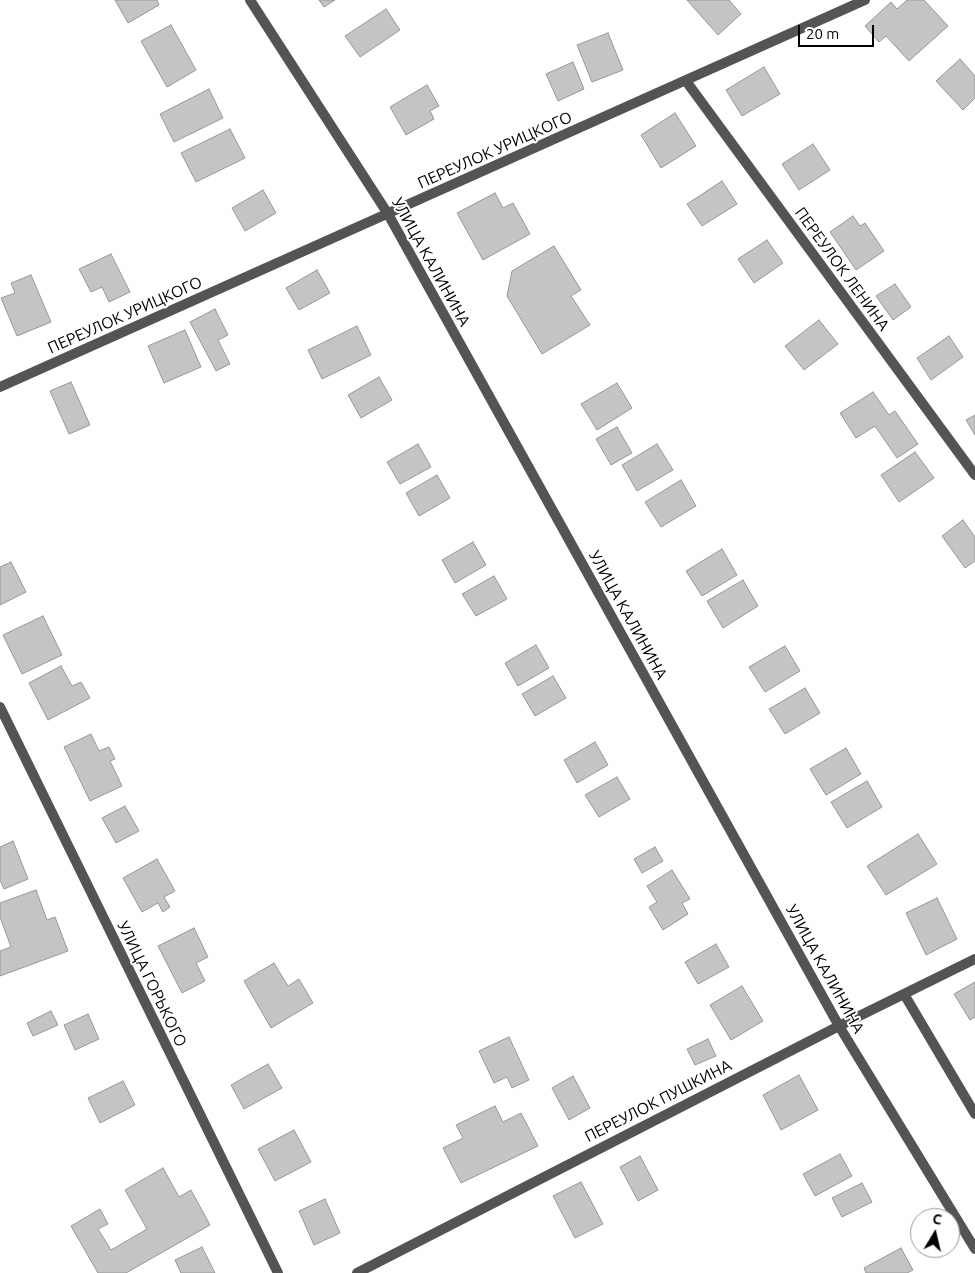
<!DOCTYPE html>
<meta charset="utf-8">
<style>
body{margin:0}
#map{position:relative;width:975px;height:1273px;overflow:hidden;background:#fff;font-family:Ubuntu,sans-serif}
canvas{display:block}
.north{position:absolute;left:910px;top:1208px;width:50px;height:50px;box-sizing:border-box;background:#fff;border:1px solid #999;border-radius:50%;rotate:9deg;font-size:14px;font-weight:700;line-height:20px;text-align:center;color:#000}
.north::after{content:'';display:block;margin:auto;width:18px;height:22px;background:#000;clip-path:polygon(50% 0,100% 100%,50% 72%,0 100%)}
.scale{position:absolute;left:798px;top:25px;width:76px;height:22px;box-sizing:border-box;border:2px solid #000;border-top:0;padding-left:6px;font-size:15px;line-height:18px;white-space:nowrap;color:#000;-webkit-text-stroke:4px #fff;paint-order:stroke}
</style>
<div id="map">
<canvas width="975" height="1273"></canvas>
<div class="north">С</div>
<div class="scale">20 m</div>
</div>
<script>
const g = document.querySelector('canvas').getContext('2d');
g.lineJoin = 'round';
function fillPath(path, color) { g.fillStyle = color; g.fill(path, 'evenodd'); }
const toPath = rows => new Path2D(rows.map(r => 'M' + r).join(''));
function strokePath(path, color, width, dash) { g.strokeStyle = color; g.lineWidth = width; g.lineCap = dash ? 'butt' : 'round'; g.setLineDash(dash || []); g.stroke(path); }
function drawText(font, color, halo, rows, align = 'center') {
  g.font = font + ' Ubuntu,sans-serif'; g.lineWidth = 4; g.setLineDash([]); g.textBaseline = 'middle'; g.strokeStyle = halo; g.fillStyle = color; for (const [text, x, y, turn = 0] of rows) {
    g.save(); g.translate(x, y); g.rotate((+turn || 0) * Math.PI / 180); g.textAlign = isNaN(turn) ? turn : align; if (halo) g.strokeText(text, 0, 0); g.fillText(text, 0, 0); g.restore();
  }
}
const building = toPath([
 [115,0,157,0,159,5,128,23,115,0],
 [319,0,335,0,324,7,319,0],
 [687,0,729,0,741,14,718,35,687,0],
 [907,0,924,0,948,26,909,61,886,36,879,42,865,26,891,2,897,9,907,0],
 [386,9,400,30,360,57,345,36,386,9],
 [171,25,196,70,167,87,141,41,171,25],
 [608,33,623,70,592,82,577,45,608,33],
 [960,59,975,76,975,98,963,110,936,81,960,59],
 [573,62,584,89,558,101,546,74,573,62],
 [764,67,780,94,742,116,726,90,764,67],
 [427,85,439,106,430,111,434,119,406,135,390,107,427,85],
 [209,89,223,118,174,142,160,114,209,89],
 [675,113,696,146,661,168,641,135,675,113],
 [230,129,245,158,196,182,181,153,230,129],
 [813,144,830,170,799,190,782,164,813,144],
 [722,181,737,204,702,226,687,204,722,181],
 [263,190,276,213,245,231,232,208,263,190],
 [495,193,503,208,513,203,530,234,483,260,457,213,495,193],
 [853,216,860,226,865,223,884,251,856,270,830,232,853,216],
 [767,240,783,263,754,283,738,259,767,240],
 [554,246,581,290,571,296,590,325,542,354,507,296,512,271,554,246],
 [111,254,130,292,109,302,102,287,91,292,79,269,111,254],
 [317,270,330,293,299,310,286,288,317,270],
 [31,275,51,322,17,336,1,298,15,293,11,283,31,275],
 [895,284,911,307,893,320,876,296,895,284],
 [215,309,228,335,218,340,230,364,216,371,190,322,215,309],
 [819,320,838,344,804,370,785,346,819,320],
 [357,326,371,355,322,379,308,350,357,326],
 [185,330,201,367,164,383,148,346,185,330],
 [949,336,963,357,931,380,917,358,949,336],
 [379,377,392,400,361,418,348,395,379,377],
 [71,382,90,425,69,434,50,391,71,382],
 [617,383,632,408,597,430,581,404,617,383],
 [873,392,889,415,895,411,918,444,897,458,875,426,856,438,840,413,873,392],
 [975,415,975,435,966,420,975,415],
 [617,427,632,453,611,465,596,439,617,427],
 [418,444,431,467,400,484,387,462,418,444],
 [657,444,673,470,637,491,622,465,657,444],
 [915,452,934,478,899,502,881,475,915,452],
 [437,475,450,498,419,516,406,493,437,475],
 [681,480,696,506,661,527,645,502,681,480],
 [963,520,975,537,975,561,965,568,942,536,963,520],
 [473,542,486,565,455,583,442,560,473,542],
 [722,549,737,575,702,596,686,571,722,549],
 [11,562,26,592,0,605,0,567,11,562],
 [494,576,507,599,476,616,462,594,494,576],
 [743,580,758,606,723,628,707,601,743,580],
 [43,616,62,655,22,674,3,635,43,616],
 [536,645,549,668,518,686,505,663,536,645],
 [785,646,800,671,765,692,749,667,785,646],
 [61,666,72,686,81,682,90,698,48,720,29,683,61,666],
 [553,676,566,698,535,716,522,694,553,676],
 [805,688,820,713,785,734,769,709,805,688],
 [91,734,99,751,109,747,115,759,110,761,122,786,90,801,64,747,91,734],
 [595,742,608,765,577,783,564,760,595,742],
 [846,748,861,774,826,795,810,769,846,748],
 [617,777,630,799,599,817,585,795,617,777],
 [867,781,882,807,847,828,831,802,867,781],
 [125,806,139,831,116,843,102,818,125,806],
 [918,834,937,864,886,895,867,866,918,834],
 [13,841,28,879,4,889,0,880,0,847,13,841],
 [655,847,663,861,642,873,634,859,655,847],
 [157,859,175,891,164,897,170,907,163,912,158,903,142,912,123,878,157,859],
 [672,870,690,899,682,903,688,914,663,930,649,907,657,902,647,886,672,870],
 [36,890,47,920,55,917,68,951,0,976,0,951,11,947,0,917,0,903,36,890],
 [937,898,957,939,926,955,906,913,937,898],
 [194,928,208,957,196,963,205,981,182,993,158,946,194,928],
 [716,944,729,967,698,984,685,962,716,944],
 [274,963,288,986,299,979,313,1003,271,1028,244,981,274,963],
 [975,982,975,1017,970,1020,954,994,975,982],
 [742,986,763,1021,731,1040,710,1005,742,986],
 [51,1011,58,1025,33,1036,27,1023,51,1011],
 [88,1014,99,1039,75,1050,64,1025,88,1014],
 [509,1037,529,1080,512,1088,507,1077,494,1083,479,1051,509,1037],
 [708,1039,716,1056,695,1065,687,1049,708,1039],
 [268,1064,282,1088,244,1109,231,1085,268,1064],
 [799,1075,818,1110,781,1130,763,1095,799,1075],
 [573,1076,590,1108,569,1120,552,1088,573,1076],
 [123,1081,135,1105,100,1123,88,1098,123,1081],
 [495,1106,503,1122,521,1113,538,1146,461,1183,443,1148,463,1138,456,1125,495,1106],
 [294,1130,311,1162,275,1181,258,1149,294,1130],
 [840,1154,852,1176,815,1196,803,1174,840,1154],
 [640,1156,658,1190,638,1201,620,1167,640,1156],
 [163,1168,179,1197,191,1190,210,1225,126,1273,98,1273,71,1226,100,1209,108,1224,98,1229,111,1250,147,1229,125,1190,163,1168],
 [581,1182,603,1224,575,1238,553,1196,581,1182],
 [862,1183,872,1202,842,1217,832,1198,862,1183],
 [325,1199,340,1233,314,1245,299,1211,325,1199],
 [202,1247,215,1273,181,1273,175,1260,202,1247],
 [901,1248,913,1270,907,1273,866,1273,864,1268,901,1248]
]);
fillPath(building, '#c4c4c4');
strokePath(building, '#989898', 1);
strokePath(toPath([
 [250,0,388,214,839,1026,975,1249],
 [686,81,975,475],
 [0,387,865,0],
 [0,707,278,1273],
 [904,994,975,1114],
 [357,1273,839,1026,975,959]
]), '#545454', 10);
drawText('16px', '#000', '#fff', [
 ["ПЕРЕУЛОК УРИЦКОГО",495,150,-24],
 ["УЛИЦА КАЛИНИНА",431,262,61],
 ["ПЕРЕУЛОК ЛЕНИНА",842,269,54],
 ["ПЕРЕУЛОК УРИЦКОГО",125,315,-24],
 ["УЛИЦА КАЛИНИНА",628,615,61],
 ["УЛИЦА КАЛИНИНА",825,969,61],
 ["УЛИЦА ГОРЬКОГО",152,984,64],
 ["ПЕРЕУЛОК ПУШКИНА",658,1101,-27]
]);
</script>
